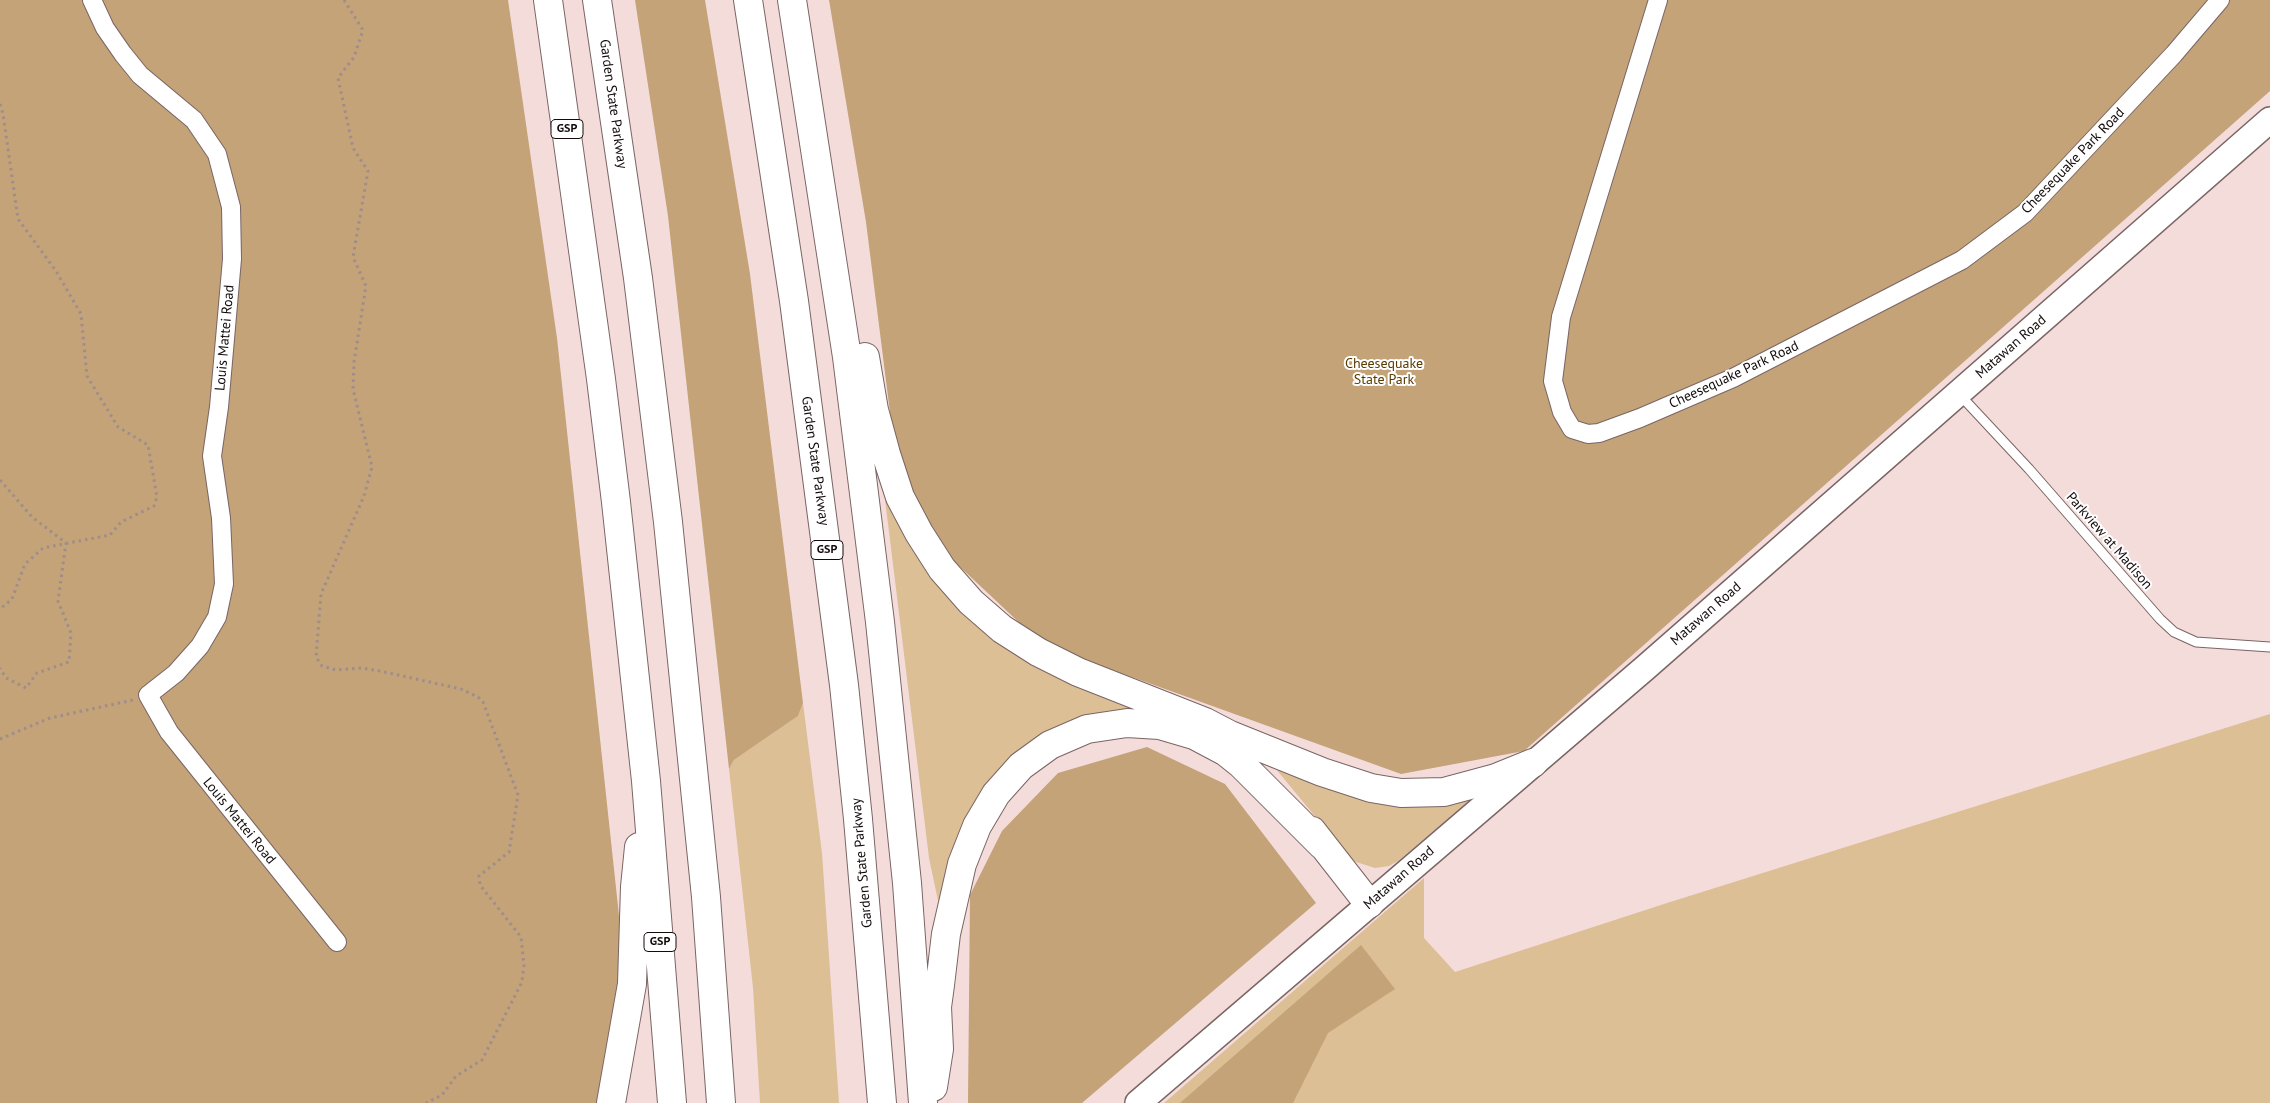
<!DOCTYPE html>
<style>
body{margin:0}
canvas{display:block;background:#f4dcdb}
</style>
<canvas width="2270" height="1103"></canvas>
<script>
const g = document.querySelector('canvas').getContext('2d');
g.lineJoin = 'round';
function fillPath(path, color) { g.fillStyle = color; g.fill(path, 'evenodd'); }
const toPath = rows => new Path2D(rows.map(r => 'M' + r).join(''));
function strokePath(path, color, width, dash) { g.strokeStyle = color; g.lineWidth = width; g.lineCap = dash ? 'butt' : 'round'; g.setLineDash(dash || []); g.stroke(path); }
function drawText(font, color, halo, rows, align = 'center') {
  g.font = font + ' "PT Sans",sans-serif'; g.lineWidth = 4; g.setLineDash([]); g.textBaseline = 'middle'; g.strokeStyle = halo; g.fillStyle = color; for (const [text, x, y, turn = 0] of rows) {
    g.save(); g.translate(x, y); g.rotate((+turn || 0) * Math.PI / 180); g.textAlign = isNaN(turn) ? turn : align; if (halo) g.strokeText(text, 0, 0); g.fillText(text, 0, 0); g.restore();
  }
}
fillPath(toPath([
 [883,483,949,589,1192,727,1041,743,940,910,929,858],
 [803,703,822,853,839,1103,760,1103,753,988,729,769,734,760,798,716],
 [2270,714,2270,1103,1164,1103,1424,878,1424,938,1455,972,1667,903],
 [1275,768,1478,793,1398,861,1389,866,1375,868,1356,862,1348,856]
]), '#ddbf95');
fillPath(toPath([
 [0,0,508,0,557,338,620,925,627,1048,618,1103,0,1103],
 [635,0,705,0,750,274,803,703,798,716,734,760,729,769,668,216],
 [829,0,2270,0,2270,91,1524,751,1401,774,1043,645,924,533,897,468,866,222],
 [1147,747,1225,784,1316,903,1082,1103,968,1103,970,895,1002,831,1058,773],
 [1361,945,1395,989,1328,1033,1293,1103,1180,1103]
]), '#c3a377');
const service = toPath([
 [1960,395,2029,469,2160,619,2174,632,2196,642,2270,647]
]);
const minor = toPath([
 [92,0,105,28,123,54,140,75,194,120,217,154,231,207,232,259,219,407,212,456,221,518,224,584,217,617,200,646,176,673,148,695,169,732,337,942],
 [1658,0,1561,317,1553,381,1562,412,1572,429,1588,434,1599,433,1640,418,1733,378,1962,260,2025,213,2174,54,2220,0]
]);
const secondary = toPath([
 [1138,1103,1645,668,2270,120]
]);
const motorway = toPath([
 [548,0,601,379,616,502,646,781,672,1103],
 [597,0,638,278,668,522,706,897,721,1103],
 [748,0,794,301,844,685,858,819,882,1103],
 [792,0,847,357,880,622,907,883,923,1103],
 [865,357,874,410,886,454,900,497,919,533,942,569,971,602,1002,629,1038,652,1078,672,1205,722,1230,735,1322,772,1371,788,1401,793,1444,792,1496,778,1533,763],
 [1312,831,1369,904],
 [933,1087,939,1049,937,1007,940,985,946,934,962,864,977,826,996,794,1021,766,1050,745,1087,729,1127,723,1160,725,1194,735,1226,752,1241,764,1322,845],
 [611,1103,632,984,635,887,639,847]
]);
strokePath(service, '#7a6564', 11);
strokePath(minor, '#7a6564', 20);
strokePath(secondary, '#7a6564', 28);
strokePath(motorway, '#7a6564', 30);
strokePath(toPath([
 [344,0,363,30,354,57,338,78,353,148,368,171,353,257,366,286,354,362,353,389,372,467,364,496,321,594,316,657,322,666,336,670,362,668,380,671,461,689,478,697,483,702,518,795,509,852,479,876,480,885,521,937,524,965,522,982,482,1060,456,1076,442,1095,426,1103],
 [0,104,3,114,18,219,56,271,81,314,87,376,118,427,148,445,157,497,154,506,121,522,110,535,43,548,25,564,12,599,0,609],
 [0,480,32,517,66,543,58,601,71,633,69,662,37,673,26,688,6,678,0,668],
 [0,739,50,718,133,700]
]), '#9f8d8c', 3, [2.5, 4]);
strokePath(service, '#fff', 9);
strokePath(minor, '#fff', 18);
strokePath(secondary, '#fff', 25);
strokePath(motorway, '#fff', 28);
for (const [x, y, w] of [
 [567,129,32],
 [827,550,32],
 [660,942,32]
]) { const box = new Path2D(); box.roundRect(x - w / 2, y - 9.5, w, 19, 4); g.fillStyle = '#fff'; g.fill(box); strokePath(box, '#130b0b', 1); }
drawText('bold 12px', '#130b0b', null, [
 ["GSP",567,129],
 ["GSP",827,550],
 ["GSP",660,942]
]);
drawText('14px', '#130b0b', '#fff', [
 ["Garden State Parkway",613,104,82],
 ["Cheesequake Park Road",2073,161,-46],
 ["Louis Mattei Road",225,338,-85],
 ["Matawan Road",2011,347,-41],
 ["Cheesequake Park Road",1734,375,-25],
 ["Garden State Parkway",815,461,82],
 ["Parkview at Madison",2109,541,49],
 ["Matawan Road",1706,614,-41],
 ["Louis Mattei Road",239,821,51],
 ["Garden State Parkway",862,863,-95],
 ["Matawan Road",1399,878,-41]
]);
drawText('14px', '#593a00', '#fff', [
 ["Cheesequake",1384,364],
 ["State Park",1384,380]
]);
</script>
